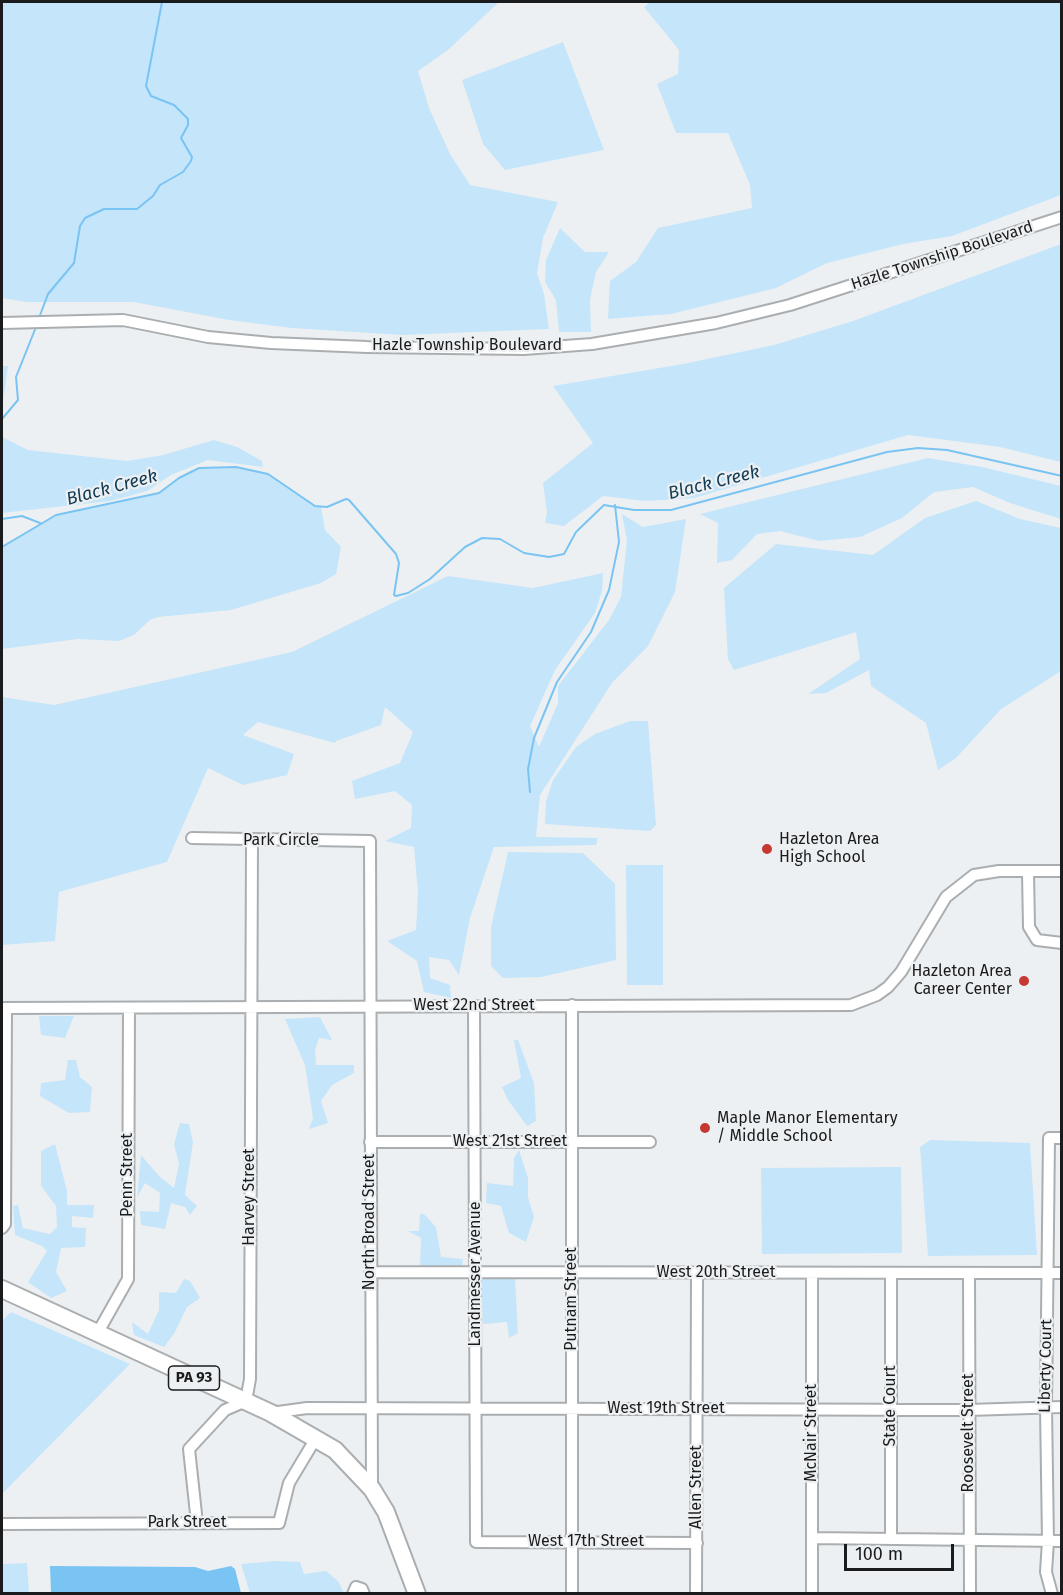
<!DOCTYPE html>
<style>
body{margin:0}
#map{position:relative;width:1063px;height:1595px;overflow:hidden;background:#edf0f2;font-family:"Fira Sans",sans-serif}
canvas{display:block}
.frame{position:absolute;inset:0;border:3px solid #1a1b1c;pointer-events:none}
.scale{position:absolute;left:844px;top:1544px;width:110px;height:27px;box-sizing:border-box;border:3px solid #1a1b1c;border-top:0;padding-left:8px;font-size:18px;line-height:21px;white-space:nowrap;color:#1a1b1c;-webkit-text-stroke:4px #edf0f2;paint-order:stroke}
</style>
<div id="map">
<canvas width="1063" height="1595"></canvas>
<div class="frame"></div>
<div class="scale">100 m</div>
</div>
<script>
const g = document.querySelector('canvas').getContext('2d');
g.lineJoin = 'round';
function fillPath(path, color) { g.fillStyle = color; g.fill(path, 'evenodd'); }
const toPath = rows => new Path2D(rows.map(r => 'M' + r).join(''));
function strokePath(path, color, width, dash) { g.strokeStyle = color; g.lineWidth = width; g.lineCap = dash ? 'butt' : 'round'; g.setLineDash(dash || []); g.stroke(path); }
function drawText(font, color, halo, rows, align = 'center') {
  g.font = font + ' "Fira Sans",sans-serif'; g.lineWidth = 4.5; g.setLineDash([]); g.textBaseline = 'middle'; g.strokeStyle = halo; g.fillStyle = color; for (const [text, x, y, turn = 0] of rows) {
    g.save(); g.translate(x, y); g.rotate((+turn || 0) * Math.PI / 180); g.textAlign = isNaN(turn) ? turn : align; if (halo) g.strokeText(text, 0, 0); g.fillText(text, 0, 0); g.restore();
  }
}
fillPath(toPath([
 [2,2,499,2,448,50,418,71,429,108,450,154,470,185,558,202,543,238,537,273,544,294,549,329,401,335,292,328,229,320,134,302,27,302,2,298],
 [650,2,1061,2,1061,195,952,236,903,244,827,263,776,288,671,314,608,319,610,281,636,262,658,228,752,208,750,185,728,133,676,133,657,84,678,74,679,50,644,7],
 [563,42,604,150,505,170,483,144,462,80],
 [560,228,585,252,609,252,596,272,590,300,591,332,559,332,556,300,545,282,546,260],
 [1061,244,1061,462,1000,447,908,435,694,498,645,501,603,496,564,526,545,523,547,512,543,483,593,443,553,386,683,364,774,345,853,321],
 [2,366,8,366,2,409,2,437,28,450,127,461,163,455,214,440,237,447,262,461,263,467,208,460,171,475,147,491,110,501,2,513],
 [928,458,982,467,1061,486,1061,519,1010,503,973,487,934,492,902,518,860,537,819,541,780,531,757,534,732,560,717,563,718,523,700,514],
 [236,467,268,474,311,504,321,507,325,530,341,547,336,574,321,583,231,610,158,617,150,620,134,635,119,641,78,639,2,649,3,545,56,515,159,493,179,478,199,468],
 [976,501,1020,519,1061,528,1061,671,1001,709,956,758,938,770,926,723,871,686,869,670,826,693,808,694,860,659,856,632,734,670,728,659,724,588,776,544,873,555,925,518],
 [622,514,643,527,686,519,675,592,648,646,612,683,540,795,536,837,598,838,596,845,494,847,470,918,459,975,449,960,429,957,430,978,450,985,451,998,424,992,417,961,387,941,416,930,418,893,414,847,385,841,411,828,412,805,395,791,355,799,352,781,400,763,413,732,385,707,381,725,336,741,335,743,258,722,243,735,294,754,287,775,243,785,208,768,167,862,59,892,55,941,2,945,2,697,54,705,292,652,448,576,533,588,603,573,602,591,595,613,555,670,530,726,539,747,558,703,558,686,609,620,621,597,627,540],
 [630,721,648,721,656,825,650,831,545,824,546,801,553,780,576,747,595,734],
 [508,852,583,853,615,884,616,960,541,977,503,978,491,966,491,927],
 [626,865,663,865,663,985,627,985],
 [39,1016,74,1016,65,1038,41,1035],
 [320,1017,332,1040,319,1038,315,1050,316,1065,354,1065,354,1073,332,1085,321,1101,328,1123,309,1129,313,1118,305,1065,285,1019],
 [514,1040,518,1040,534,1083,536,1121,527,1126,508,1100,502,1087,521,1078],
 [68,1060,76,1060,80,1077,92,1087,90,1112,69,1113,40,1096,41,1083,65,1080],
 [180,1123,189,1124,193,1142,185,1195,197,1206,190,1215,185,1207,171,1203,165,1229,141,1225,140,1211,159,1212,160,1193,145,1183,137,1198,141,1155,159,1176,174,1188,179,1164,174,1144],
 [930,1140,1030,1143,1037,1255,928,1256,920,1147],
 [55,1144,67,1191,67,1205,94,1205,93,1218,72,1216,72,1227,86,1228,85,1247,61,1248,56,1272,67,1291,51,1298,28,1282,47,1251,42,1246,15,1235,13,1206,18,1205,23,1228,50,1234,57,1227,56,1206,41,1186,41,1151],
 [519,1150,528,1178,528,1197,534,1217,526,1242,509,1233,501,1206,486,1203,487,1183,513,1186,514,1158],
 [901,1167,902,1253,762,1254,761,1168],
 [420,1214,424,1214,436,1227,441,1257,463,1259,462,1266,420,1267,421,1238,408,1231,419,1231],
 [481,1278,515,1279,518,1333,509,1338,507,1322,483,1324],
 [184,1279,190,1281,200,1298,187,1307,175,1332,164,1347,134,1335,132,1322,148,1334,159,1310,159,1292,176,1293],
 [11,1312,130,1364,2,1494,2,1321],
 [276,1561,300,1562,304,1574,326,1571,338,1581,344,1593,250,1593,241,1564],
 [27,1563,29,1593,2,1593,2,1564]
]), '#c5e5fa');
fillPath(toPath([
 [50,1566,195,1567,208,1571,231,1566,235,1569,241,1593,51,1593]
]), '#79c4f3');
strokePath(toPath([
 [39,318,48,294,74,263,80,226,85,218,104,209,137,209,153,196,160,185,183,172,191,161,192,157,181,138,188,125,188,119,174,105,151,96,146,86,162,2],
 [2,419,18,400,16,377,36,327],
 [2,519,22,516,40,523],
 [2,547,56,515,159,493,179,478,199,468,236,467,268,474,315,506,327,507,346,499,349,500,396,554,399,563,394,595,396,596,408,593,430,579,465,547,482,538,500,539,524,553,549,557,564,554,576,532,604,505,634,510,671,510,887,452,918,448,947,450,1062,476],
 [530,792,528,769,534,738,557,682,591,632,609,590,619,542,615,505]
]), '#79c4f3', 2);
const minor = toPath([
 [2,323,123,320,208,337,271,343,367,347,524,349,592,344,716,323,790,305,1062,217],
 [192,838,370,841,372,1489],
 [1028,872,1029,927,1037,940,1062,943],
 [572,1005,572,1594],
 [474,1006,476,1542,697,1543],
 [2,1008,851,1005,877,995,888,987,901,972,946,897,974,875,999,871,1062,871],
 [370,1142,650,1142],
 [2,1228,5,1224,6,1008],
 [370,1272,1062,1273],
 [891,1273,891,1538],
 [969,1273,970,1594],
 [97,1334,128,1279,129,1008],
 [271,1413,307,1408,969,1410,1062,1407],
 [197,1523,189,1449,225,1410,246,1401,250,1379,252,841],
 [2,1524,279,1523,289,1483,316,1438],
 [812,1538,1062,1541],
 [353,1594,356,1587,362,1589,364,1594],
 [696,1594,697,1273],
 [812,1594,812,1273],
 [1052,1594,1046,1572,1048,1541,1046,1407,1049,1138,1062,1138]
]);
const highway = toPath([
 [2,1289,271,1413,335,1450,372,1489,386,1512,417,1594]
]);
strokePath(minor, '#abaeb0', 14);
strokePath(highway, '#abaeb0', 20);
strokePath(minor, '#fff', 10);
strokePath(highway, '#fff', 16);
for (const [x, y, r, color] of [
 [767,849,6,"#c63832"],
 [1024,981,6,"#c63832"],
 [705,1128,6,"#c63832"]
]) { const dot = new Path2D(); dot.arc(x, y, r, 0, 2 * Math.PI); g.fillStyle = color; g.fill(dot); strokePath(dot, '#edf0f2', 2); }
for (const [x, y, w] of [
 [194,1378,51]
]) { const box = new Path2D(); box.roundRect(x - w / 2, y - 12, w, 24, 4.5); g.fillStyle = '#edf0f2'; g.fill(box); strokePath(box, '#1a1b1c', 1.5); }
drawText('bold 15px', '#1a1b1c', null, [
 ["PA 93",194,1378]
]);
drawText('16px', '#1a1b1c', '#edf0f2', [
 ["Hazle Township Boulevard",942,256,-18],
 ["Hazle Township Boulevard",467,346],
 ["Park Circle",281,841],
 ["West 22nd Street",474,1006],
 ["West 21st Street",510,1142],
 ["Penn Street",128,1175,-90],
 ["Harvey Street",250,1197,-90],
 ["North Broad Street",370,1222,-90],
 ["West 20th Street",716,1273],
 ["Landmesser Avenue",476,1274,-90],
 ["Putnam Street",572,1299,-90],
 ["Liberty Court",1046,1366,-89],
 ["State Court",891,1406,-90],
 ["West 19th Street",666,1409],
 ["McNair Street",812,1433,-90],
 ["Roosevelt Street",969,1433,-90],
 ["Allen Street",697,1487,-90],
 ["Park Street",187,1523],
 ["West 17th Street",586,1542]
]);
drawText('16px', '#1a1b1c', '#edf0f2', [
 ["Hazleton Area",779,840],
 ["High School",779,858],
 ["Hazleton Area",1012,972,"right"],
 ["Career Center",1012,990,"right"],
 ["Maple Manor Elementary",717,1119],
 ["/ Middle School",717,1137]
], 'left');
drawText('italic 18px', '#123c54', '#edf0f2', [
 ["Black Creek",714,483,-14],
 ["Black Creek",112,488,-15]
]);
</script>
